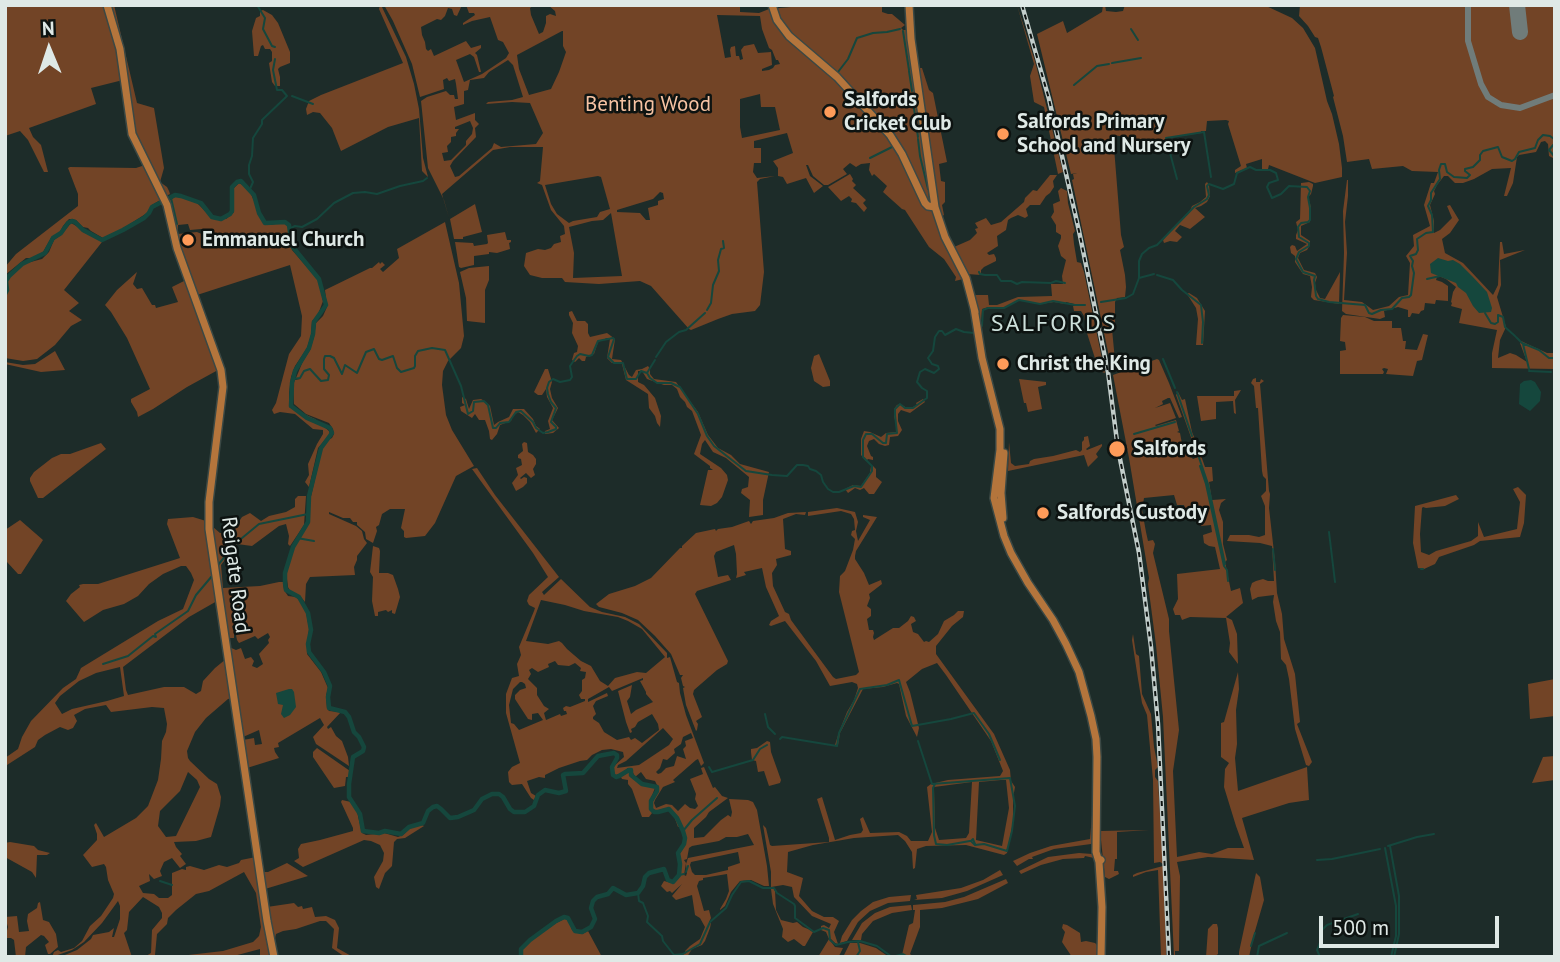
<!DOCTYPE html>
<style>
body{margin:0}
#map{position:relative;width:1560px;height:962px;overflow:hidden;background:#1d2c29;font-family:"PT Sans",sans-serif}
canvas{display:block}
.frame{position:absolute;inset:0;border:7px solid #dfe9e6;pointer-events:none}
.north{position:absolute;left:14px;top:14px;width:70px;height:70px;-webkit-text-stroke:5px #0d1311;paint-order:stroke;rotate:358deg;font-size:19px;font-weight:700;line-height:28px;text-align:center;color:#dfe9e6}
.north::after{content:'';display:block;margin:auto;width:24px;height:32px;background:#dfe9e6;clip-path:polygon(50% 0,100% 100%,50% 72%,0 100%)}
.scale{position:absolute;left:1319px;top:916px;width:180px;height:32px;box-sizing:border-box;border:4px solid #dfe9e6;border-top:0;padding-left:9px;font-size:21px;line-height:24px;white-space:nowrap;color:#dfe9e6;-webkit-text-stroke:5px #0d1311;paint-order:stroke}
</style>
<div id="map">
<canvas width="1560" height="962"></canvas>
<div class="frame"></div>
<div class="north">N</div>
<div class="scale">500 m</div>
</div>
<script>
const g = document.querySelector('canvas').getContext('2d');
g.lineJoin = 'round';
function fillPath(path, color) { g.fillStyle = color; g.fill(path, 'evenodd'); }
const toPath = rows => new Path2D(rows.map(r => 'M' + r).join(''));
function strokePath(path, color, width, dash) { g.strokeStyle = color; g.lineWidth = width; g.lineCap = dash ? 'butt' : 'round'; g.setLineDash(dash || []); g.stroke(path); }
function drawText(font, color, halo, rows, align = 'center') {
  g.font = font + ' "PT Sans",sans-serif'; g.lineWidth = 5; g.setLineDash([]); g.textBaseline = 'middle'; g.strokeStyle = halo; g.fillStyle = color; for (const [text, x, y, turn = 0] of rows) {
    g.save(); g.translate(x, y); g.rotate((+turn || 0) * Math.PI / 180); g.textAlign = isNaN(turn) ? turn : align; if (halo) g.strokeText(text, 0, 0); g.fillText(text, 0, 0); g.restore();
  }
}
fillPath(toPath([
 [5,5,105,5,116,38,123,80,91,88,96,104,29,128,33,137,41,145,48,172,44,172,28,140,20,131,5,136],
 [109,5,114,5,137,103,154,108,164,168,160,182,167,187,169,191,170,194,166,196,133,134],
 [380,5,381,5,406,57,414,84,419,109,423,158,428,177,422,171,419,118,388,127,341,151,332,128,320,113,313,112,307,115,306,109,309,101,321,95,403,63,379,9],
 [384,5,462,5,457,16,454,15,452,9,448,8,445,16,441,20,437,19,421,27,422,35,425,42,426,49,428,51,431,49,434,56,466,41,471,48,481,45,481,48,475,53,477,55,481,72,479,72,474,57,470,54,456,60,464,82,482,74,506,58,509,53,503,42,498,40,490,17,472,21,463,25,463,23,475,15,474,13,469,13,466,5,534,5,530,8,531,15,539,34,543,32,546,23,546,16,550,14,556,16,555,11,548,5,740,5,740,12,759,13,769,9,791,7,792,5,882,5,882,12,888,14,892,14,905,25,901,28,903,30,907,30,914,68,922,68,929,90,933,93,947,162,939,164,941,181,945,182,945,202,942,205,944,215,941,217,947,248,963,279,955,281,956,277,944,259,929,247,905,210,902,209,883,192,887,186,874,174,872,176,869,170,870,163,861,164,856,167,850,163,843,169,847,174,828,185,824,185,813,176,808,165,806,165,810,176,823,186,814,193,806,178,787,184,783,177,778,176,778,168,773,161,793,153,787,133,754,141,754,148,761,148,761,163,754,163,753,172,757,178,775,176,760,179,757,182,764,272,760,305,755,311,732,314,718,319,691,330,689,329,651,286,640,281,599,284,565,282,562,278,542,278,530,275,524,266,526,253,538,249,545,250,551,248,554,244,561,242,560,236,565,234,564,226,551,210,542,185,537,183,540,181,543,147,510,147,493,150,442,194,449,218,444,200,428,168,421,101,427,97,446,91,450,95,454,95,455,99,458,99,456,84,455,79,449,81,447,78,443,80,444,89,420,97,412,64,393,21],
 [717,15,760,16,762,29,769,48,772,50,776,60,778,60,780,64,775,65,773,68,769,70,762,71,762,69,772,65,771,52,758,53,754,44,744,46,741,50,743,59,740,60,739,56,736,56,735,46,731,47,730,50,731,57,725,58],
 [562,31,563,31,563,46,566,52,559,72,551,89,529,95,519,69,517,55],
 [508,60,513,65,523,97,512,100,488,102,486,104,512,102,530,103,543,133,536,144,501,147,494,143,492,148,459,176,455,177,450,166,453,161,476,137,475,128,479,124,475,120,475,113,456,120,454,107,464,104,464,91,468,90,470,80,484,78,489,72],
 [760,94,761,107,775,107,780,130,742,138,740,127,740,99],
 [470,121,473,128,472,134,466,141,466,145,451,160,444,161,442,153,448,152,447,146,451,142,451,137,456,136,456,133,459,129,455,129,455,127],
 [598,176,601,177,610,209,600,212,597,217,573,221,569,223,557,214,551,204,545,185],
 [660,192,663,193,664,199,658,201,658,205,648,208,650,220,646,220,640,213,617,212,617,210,653,199],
 [611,213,622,276,573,278,574,253,569,227,592,221,603,220],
 [1017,5,1035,61,1063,172,1058,174,1044,107,1034,102,1030,76,1034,64],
 [1103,5,1105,5,1106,11,1116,12,1123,11,1125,5,1264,5,1292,18,1303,28,1315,48,1327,101,1332,114,1339,144,1342,168,1342,177,1315,183,1269,165,1268,169,1262,169,1262,159,1246,164,1247,168,1235,173,1235,170,1241,166,1228,124,1229,121,1226,120,1207,121,1206,131,1201,131,1201,133,1174,137,1149,144,1133,138,1113,135,1121,235,1124,247,1120,250,1125,275,1126,287,1125,297,1117,298,1115,302,1115,322,1112,329,1116,371,1112,371,1072,180,1074,179,1073,174,1077,173,1071,174,1037,34,1063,21,1067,33,1102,12],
 [1300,5,1467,5,1467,39,1479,84,1486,98,1498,106,1520,110,1555,96,1555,159,1549,156,1548,144,1545,141,1541,142,1536,152,1519,155,1517,157,1513,183,1507,196,1504,196,1511,168,1492,169,1474,179,1463,183,1455,183,1448,176,1444,176,1437,185,1434,191,1435,194,1430,205,1434,221,1434,233,1440,230,1452,218,1447,206,1450,205,1459,220,1450,233,1442,239,1445,253,1463,263,1493,295,1498,285,1500,242,1502,242,1504,254,1525,250,1500,260,1501,285,1497,297,1506,327,1500,340,1498,358,1510,353,1516,355,1527,362,1520,343,1521,341,1547,353,1555,353,1555,369,1492,368,1492,353,1497,330,1459,323,1462,309,1451,306,1452,303,1451,302,1453,292,1456,287,1446,279,1441,277,1437,277,1436,280,1442,282,1448,286,1448,301,1436,300,1435,304,1425,303,1424,310,1421,311,1419,314,1412,313,1410,317,1408,317,1408,310,1398,307,1384,311,1385,317,1380,319,1346,314,1342,311,1344,253,1343,211,1347,180,1348,180,1348,196,1345,222,1347,253,1344,300,1362,302,1373,310,1389,306,1399,297,1408,295,1410,263,1406,256,1414,246,1413,235,1430,226,1424,205,1431,183,1434,183,1438,172,1412,171,1403,166,1372,169,1369,159,1347,162,1343,136,1333,97,1334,96,1321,47,1318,38,1315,37,1308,26,1299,16],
 [1470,5,1555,5,1555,93,1527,105,1517,107,1499,103,1488,96,1482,85,1469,38],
 [263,10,272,15,278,23,290,52,290,63,280,67,278,69,280,77,280,86,275,86,272,82,269,63,272,61,272,52,270,49,265,49,263,45,261,46,258,56,254,56,252,31,256,18,260,16,260,11],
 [145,165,162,199,152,205,147,213,119,231,103,238,91,231,88,228,83,227,76,220,69,219,63,226,60,232,51,238,43,252,34,258,26,258,5,275,5,267,16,254,78,206,78,194,68,168,70,167,136,168],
 [850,174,853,179,852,181,856,185,853,188,866,200,863,203,867,208,864,212,856,203,851,202,852,199,849,196,841,201,828,187],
 [1050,175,1057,175,1053,181,1054,187,1050,193,1046,196,1040,205,1030,205,1026,209,1028,216,1025,218,1018,215,1011,218,1008,220,1006,230,997,236,998,246,987,253,989,255,994,254,996,258,996,261,984,267,981,270,981,275,967,274,954,247,970,240,977,233,975,229,978,228,975,223,986,218,991,225,1001,222,1024,202,1025,198,1033,190,1037,191],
 [1207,182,1209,185,1210,196,1207,202,1201,206,1195,208,1205,217,1190,229,1180,225,1175,231,1182,237,1177,242,1170,241,1164,243,1163,240,1166,236,1189,213,1192,206,1200,202,1206,197,1205,184],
 [1309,182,1313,184,1313,186,1311,194,1308,197,1311,207,1310,222,1301,226,1301,235,1310,241,1310,245,1307,250,1300,253,1298,258,1304,270,1315,273,1317,277,1315,283,1316,290,1320,298,1325,299,1340,272,1339,304,1314,300,1311,297,1312,287,1310,276,1303,274,1295,262,1295,256,1291,253,1290,247,1292,245,1295,246,1297,251,1307,244,1296,239,1296,235,1298,230,1296,222,1300,219,1301,183],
 [239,183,248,188,264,222,267,225,284,223,288,226,292,250,319,281,323,301,317,317,312,321,311,335,307,348,295,366,291,377,289,393,289,407,315,419,329,431,330,434,318,448,309,487,305,482,309,475,308,464,317,444,323,434,323,430,313,429,295,414,280,412,274,414,272,410,276,403,289,354,301,336,302,316,290,265,197,295,179,248,181,246,179,244,178,234,197,232,204,235,209,239,211,238,201,229,190,230,188,224,178,225,178,230,176,229,169,201,176,196,190,200,197,203,213,219,226,219,234,212,233,189],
 [1061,188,1067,191,1068,203,1075,231,1073,234,1074,244,1077,262,1081,263,1084,272,1105,373,1099,371,1087,333,1084,316,1081,311,1074,311,1073,306,1085,306,1084,304,1074,304,1066,302,1065,304,1054,302,1041,304,1019,300,1003,309,995,309,995,307,989,307,982,309,981,324,975,296,976,295,988,295,989,305,997,305,1018,297,1052,296,1051,284,1063,284,1062,276,1066,260,1061,256,1058,246,1061,238,1061,235,1056,232,1056,225,1051,217,1054,212,1053,204,1060,201,1058,191],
 [475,204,482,232,463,237,463,239,454,239,450,219],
 [445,222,459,283,464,336,461,348,448,361,443,371,442,385,446,415,452,430,474,466,456,476,435,523,425,536,406,538,404,537,404,531,401,528,405,509,390,509,382,514,379,525,376,527,377,531,373,543,366,539,365,532,357,525,357,522,353,522,350,518,343,518,329,512,329,514,356,526,362,531,364,539,367,543,357,556,357,560,354,567,355,575,310,577,306,584,305,602,300,596,290,591,288,587,286,571,297,540,309,523,309,505,322,449,326,441,332,438,334,434,333,429,329,423,306,414,294,404,293,384,295,380,300,379,296,378,303,361,310,350,314,337,316,323,323,316,327,307,325,290,370,268,372,268,379,262,380,264,382,262,385,265,380,269,383,272,399,258,397,249],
 [71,223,78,227,83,232,88,233,102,242,64,290,79,303,69,311,82,320,71,326,55,345,37,359,23,361,5,358,5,297,8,289,7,280,23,264,42,259,49,252,54,240,61,235],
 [505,232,507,240,511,240,511,242,509,243,510,249,497,253,489,252,489,254,474,256,474,265,461,268,459,267,455,242,473,243,474,246,487,244,488,243,487,235],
 [489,266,489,280,485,290,485,323,467,321,466,298,460,272,469,268],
 [137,272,133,284,137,289,142,288,152,305,155,305,156,308,178,302,172,287,186,280,218,370,187,387,153,409,138,417,137,412,131,402,131,399,150,389,127,338,111,312,105,305,117,290],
 [1189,293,1197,298,1205,311,1203,345,1196,345,1198,319,1196,308,1187,294],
 [572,311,577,321,585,321,588,324,588,333,590,337,607,333,615,339,612,359,621,360,629,375,632,377,636,370,642,369,648,366,650,369,650,374,654,379,676,382,698,412,708,435,718,448,731,455,740,464,769,472,763,500,763,515,749,517,750,500,741,493,742,489,748,487,749,477,726,458,713,452,705,440,702,444,700,454,721,468,727,475,728,480,722,497,717,503,711,506,700,505,708,470,713,470,710,468,710,466,694,454,701,435,692,411,687,407,685,402,680,397,677,389,672,385,664,385,647,379,642,371,638,371,638,382,644,385,655,398,661,416,660,427,657,423,655,416,649,408,648,394,626,380,622,364,612,363,607,358,610,339,607,338,598,342,594,354,586,357,585,361,582,361,579,358,575,362,572,360,574,353,577,352,578,346,572,333,573,323,569,315,569,312],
 [1343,315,1365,317,1374,321,1392,321,1392,328,1401,328,1403,341,1406,341,1405,349,1417,350,1423,334,1428,335,1422,360,1417,361,1413,376,1386,374,1388,369,1384,368,1382,369,1384,372,1383,374,1340,374,1340,351,1346,350,1345,342,1340,341,1341,318],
 [55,351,65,370,41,372,5,364,5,362,23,365,35,364],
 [819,354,830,381,830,386,823,387,814,381,811,368,814,356],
 [1157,359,1159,360,1169,383,1182,417,1179,418,1170,398,1168,398,1162,401,1163,404,1155,408,1170,403,1176,418,1155,425,1156,426,1176,420,1179,431,1177,432,1180,433,1183,449,1187,446,1191,457,1193,459,1198,457,1176,395,1178,392,1182,400,1185,399,1192,432,1197,444,1205,467,1212,467,1213,481,1209,482,1212,500,1226,499,1221,503,1219,510,1223,522,1223,544,1227,560,1225,562,1231,591,1240,588,1243,603,1226,617,1232,620,1237,634,1238,664,1229,652,1230,643,1226,618,1190,617,1182,620,1180,615,1175,615,1173,609,1178,599,1177,574,1220,569,1215,547,1209,546,1204,543,1203,535,1212,532,1211,525,1201,526,1198,512,1186,513,1184,505,1177,505,1174,495,1144,498,1142,510,1146,532,1148,541,1153,540,1155,544,1153,553,1169,619,1169,631,1179,730,1173,771,1177,857,1199,852,1212,854,1228,848,1244,848,1236,826,1224,787,1225,769,1229,763,1221,757,1221,723,1224,722,1238,672,1239,689,1236,710,1237,744,1235,758,1238,791,1307,767,1309,800,1289,803,1242,818,1254,860,1208,857,1177,862,1180,876,1179,951,1175,951,1175,957,1174,957,1163,717,1156,645,1148,584,1149,578,1129,458,1113,375],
 [545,369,548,369,552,382,550,389,552,398,558,408,552,420,559,428,553,433,545,434,545,431,550,429,548,421,553,408,547,397,546,389,542,395,538,395,534,392],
 [1256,378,1256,382,1260,382,1261,379,1264,381,1260,384,1269,491,1270,494,1269,508,1275,561,1277,593,1282,614,1284,639,1295,674,1300,722,1297,724,1312,762,1309,766,1306,765,1295,729,1289,679,1286,665,1281,659,1280,632,1276,621,1273,602,1274,595,1258,597,1252,600,1250,589,1252,583,1256,581,1263,579,1268,581,1274,581,1272,546,1260,543,1227,541,1230,535,1249,535,1259,537,1265,535,1265,506,1261,496,1266,491,1266,479,1263,476,1262,471,1258,408,1256,408,1254,386,1251,383,1253,379],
 [1019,379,1046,382,1046,385,1038,387,1042,409,1028,412,1026,403,1024,403],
 [1241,390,1235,400,1236,414,1234,413,1233,401,1216,402,1216,419,1201,421,1197,396,1234,396,1234,391],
 [462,397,466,399,469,409,473,400,481,399,486,402,490,406,494,425,498,422,509,417,513,409,524,409,533,419,536,426,540,429,536,433,530,422,523,415,518,412,513,416,511,421,500,425,497,434,492,440,490,439,489,431,485,420,479,420,475,414,472,418,461,411,460,407,465,405,462,403],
 [923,399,925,402,910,413,901,410,898,414,898,421,902,430,898,436,890,437,889,445,885,446,879,444,874,439,869,441,867,446,871,456,873,457,873,460,868,459,866,461,861,455,861,439,864,431,870,432,881,437,886,433,896,432,897,428,894,416,894,409,897,405,900,404,907,408,913,407,917,405,916,403],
 [1088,436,1090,446,1086,449,1087,450,1102,444,1102,446,1096,454,1098,457,1088,467,1084,455,1008,471,1009,442,1011,463,1015,466,1029,464,1030,461,1034,459,1053,456,1076,450,1080,452,1082,450,1082,442,1084,440,1084,437],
 [524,442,527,443,528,452,533,455,536,459,536,464,533,469,535,475,531,478,526,473,520,478,521,479,524,477,527,478,527,483,523,487,516,491,512,483,518,475,516,468,522,465,521,459,518,458,518,455,523,451,522,444],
 [101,443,106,449,43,498,38,498,30,481,30,478,34,472,52,458,61,454,70,454],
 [871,466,873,466,876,469,876,477,882,482,874,494,869,494,864,488,860,490,855,488,848,493,845,489,853,485,861,486,870,473],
 [477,468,495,495,559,577,542,592,544,595,561,579,590,607,602,612,625,617,639,624,667,653,667,658,670,657,677,682,679,683,680,693,686,715,704,763,701,766,698,759,696,760,673,780,675,782,663,787,655,800,654,803,656,808,666,804,672,805,678,811,685,804,690,808,695,809,698,806,695,799,696,794,690,779,703,774,701,768,704,767,713,788,715,787,722,796,728,798,709,812,706,817,694,828,694,838,704,837,721,820,728,815,731,817,732,812,729,799,748,800,753,802,757,810,767,866,769,886,764,886,751,880,740,881,731,892,725,906,720,910,720,909,726,899,729,891,727,874,703,878,703,880,699,881,697,886,704,911,709,910,711,918,709,922,711,923,710,928,705,941,702,945,692,949,687,957,677,957,686,953,685,951,690,946,700,939,705,927,700,918,695,915,692,895,676,900,672,896,682,884,672,893,670,891,667,892,661,886,664,881,672,883,679,876,681,865,679,855,685,845,686,838,684,831,681,826,678,827,674,816,667,808,658,811,653,809,652,802,658,792,658,787,655,781,646,779,641,772,635,777,631,768,628,768,622,773,615,776,613,774,613,767,624,757,623,752,611,749,602,750,592,755,587,760,580,761,559,768,545,775,545,778,539,777,527,781,531,793,536,796,534,800,531,798,522,784,512,785,509,782,508,772,512,767,520,763,506,713,506,694,512,678,519,676,517,664,521,655,519,647,534,611,535,608,529,605,527,601,529,595,548,577,533,553,472,469],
 [541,600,565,605,584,611,618,617,628,621,642,629,665,657,646,673,637,672,615,678,608,686,600,681,591,666,581,661,567,649,562,643,559,641,548,644,526,641],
 [555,661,558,665,569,666,575,663,581,668,580,671,586,672,585,678,582,680,582,691,579,695,581,699,585,699,585,701,570,707,566,706,563,708,564,711,566,711,567,714,561,716,560,714,546,720,544,713,549,709,544,706,537,695,537,688,528,679,531,674,529,670,532,668,538,672,549,667,548,664],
 [643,678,643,680,640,681,646,692,646,694,653,702,636,710,631,714,627,701,630,697,632,685,618,691,626,722,630,733,632,732,631,729,635,727,638,722,652,714,658,724,659,730,642,743,635,738,631,740,629,737,617,740,604,732,599,723,593,719,593,717,596,714,593,706,596,701,608,696,607,693,588,702,588,699,609,687,612,691],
 [520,682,522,682,525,684,526,688,520,690,515,695,515,699,528,719,532,720,532,714,538,713,543,720,519,730,514,724,511,723,509,705,513,689],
 [663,728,673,739,669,745,639,765,617,768,618,765,626,761],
 [691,733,693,738,685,741,686,746,683,749,686,759,677,756,674,766,666,768,661,773,658,774,656,772,660,768,663,759,667,760,675,753,674,749,681,744,683,737],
 [748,834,754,845,688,858,686,864,687,873,686,876,684,875,686,863,684,860,687,859,689,848,692,846,719,841,726,837,737,837],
 [738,852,740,863,728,867,728,870,706,875,695,875,692,872,690,865,691,862],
 [1518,487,1526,495,1524,523,1520,537,1480,541,1474,545,1439,557,1435,564,1424,569,1418,568,1413,543,1415,506,1456,495,1459,499,1445,506,1426,508,1423,507,1422,508,1420,534,1421,552,1429,555,1436,551,1471,541,1478,536,1478,522,1484,537,1517,529,1520,502,1513,489],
 [298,496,306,496,304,525,290,546,288,544,289,536,286,524,279,526,252,546,237,544,221,565,223,588,260,586,279,582,283,582,284,590,288,596,296,597,300,601,306,612,309,628,307,654,321,672,328,688,326,696,327,708,329,711,341,712,327,727,328,729,331,727,336,736,342,741,348,757,349,766,316,744,313,737,324,725,320,718,278,743,279,747,274,748,275,752,279,758,247,768,243,740,254,738,255,745,262,744,259,730,243,737,229,647,236,650,241,648,245,659,251,657,254,661,252,666,257,668,263,664,259,654,269,643,268,640,270,637,268,633,258,639,255,636,239,643,237,640,235,630,243,629,240,621,238,622,239,626,233,625,232,627,234,629,234,638,230,638,230,642,228,642,217,601,189,617,123,667,126,690,128,695,164,687,184,687,196,694,201,691,203,681,215,668,226,659,227,663,225,666,228,668,232,698,228,699,206,718,195,732,187,751,188,758,190,761,209,779,217,784,221,797,220,806,211,837,196,841,174,842,176,847,182,854,180,856,186,864,180,868,172,858,164,862,160,871,162,876,154,879,149,874,150,881,139,886,143,893,154,894,159,898,168,898,172,895,172,873,182,869,186,870,186,867,190,866,204,870,219,865,227,867,239,863,241,860,256,857,270,957,260,957,260,949,230,957,140,957,146,956,151,953,152,930,162,918,162,913,159,907,143,897,129,912,127,930,124,933,132,957,60,957,77,950,91,939,93,935,109,932,114,928,112,937,114,937,120,919,120,906,118,901,102,923,84,942,72,950,52,957,54,952,58,950,61,952,74,948,82,941,90,926,101,916,113,898,114,894,108,880,106,867,104,864,92,867,83,855,97,840,97,834,94,825,96,823,104,837,136,818,148,806,158,780,161,759,162,741,166,732,167,724,164,708,152,707,111,712,106,705,85,709,74,715,77,721,73,728,68,730,60,727,45,735,38,740,35,747,7,765,5,769,5,758,18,749,22,737,31,721,63,688,76,679,81,668,158,621,183,609,194,580,191,573,186,566,181,566,163,574,149,584,138,596,124,604,103,610,84,622,66,601,71,594,80,587,79,585,83,584,98,584,180,558,167,524,168,519,193,517,206,521,220,533,227,532,236,526,242,517,250,513,261,521,269,516,286,512,295,507,295,499],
 [120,667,124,696,107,701,72,709,62,714,55,703,60,696,79,681,96,673],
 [188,772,197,780,200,787,176,836,166,837,158,826,160,811,180,791],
 [244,872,256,893,261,927,259,936,253,942,223,951,171,957,155,955,157,934,167,924,168,918,176,910,196,894,209,891],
 [837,508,855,512,858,522,856,531,858,541,870,520,863,517,863,515,877,517,856,551,855,556,855,559,864,573,869,585,881,580,882,584,869,594,870,598,867,606,871,609,871,616,867,619,869,630,873,630,874,633,873,637,874,640,893,628,899,628,908,621,911,616,914,617,916,621,911,624,913,632,918,634,924,642,926,641,929,642,938,634,944,621,954,615,958,611,964,611,963,617,952,626,936,646,936,654,994,734,1010,770,1011,781,1015,787,1013,798,1013,822,1007,853,1004,855,966,845,926,846,917,849,915,868,913,869,912,852,905,841,898,835,854,838,813,845,788,852,787,872,803,878,799,896,812,911,824,917,833,917,839,921,834,932,838,944,835,943,831,939,829,939,835,947,843,948,840,954,838,957,818,957,829,939,826,932,821,930,821,926,824,925,829,928,831,924,812,916,794,897,792,887,783,885,771,887,771,872,763,825,766,828,770,845,772,846,829,842,829,838,817,799,822,797,835,840,850,835,861,833,863,830,860,819,863,817,870,833,899,832,907,836,911,841,928,841,932,832,927,787,931,784,948,780,1000,776,1003,771,991,741,946,675,937,663,922,669,906,682,910,692,919,728,917,737,906,716,899,684,897,683,883,687,863,689,840,733,838,745,835,745,839,732,847,712,854,700,858,688,857,684,852,682,830,686,816,661,785,621,771,626,769,625,771,621,779,616,766,587,762,568,744,572,746,575,736,578,737,574,736,554,734,545,716,552,714,556,718,577,728,575,731,580,697,591,695,594,728,661,727,664,717,670,694,690,693,694,702,717,696,721,698,724,697,730,696,731,686,705,683,688,685,687,683,686,681,678,683,675,680,675,671,654,655,636,638,620,622,613,599,607,596,604,609,594,635,586,651,578,680,548,682,548,682,546,696,533,715,529,716,531,718,529,732,527,749,521,751,524,753,521,774,518,788,513,806,512,805,515,796,514,783,519,785,549,791,551,791,555,776,559,777,565,772,573,773,586,785,612,789,614,791,620,833,677,836,679,856,675,859,672,839,592,840,576,845,571,853,550,855,539,851,535,852,531,855,530,854,519,851,514,841,511,808,516,808,512],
 [1001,780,1006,780,1009,808,1002,846,976,840,979,782],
 [972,782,969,833,966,838,939,840,935,828,934,787],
 [20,520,43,540,21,574,18,574,7,562,5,563,5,530],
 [373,546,379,548,380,551,379,573,388,573,393,575,398,589,400,597,395,614,392,613,392,610,388,612,386,610,378,612,378,616,375,616,372,601,373,577,370,572],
 [1133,634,1136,654,1139,656,1142,694,1151,714,1154,747,1158,767,1155,770,1155,777,1158,781,1163,864,1160,862,1154,863,1153,780,1147,715,1142,703,1138,679,1132,640],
 [1555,679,1555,716,1530,719,1528,684],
 [767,741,770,742,771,752,781,780,780,783,769,786,764,771,758,772,756,761,752,760,751,752,751,749,757,748],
 [317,748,350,771,350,777,346,777,345,786,334,788,313,757,313,752],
 [1555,756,1555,780,1532,783,1543,757],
 [629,772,630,776,642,786,653,786,655,788,649,803,652,813,649,817,642,817,632,789,628,784,628,780,622,779,621,777],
 [342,800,351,802,357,812,362,833,366,835,384,833,398,837,403,835,411,827,422,825,424,826,405,838,397,839,394,842,392,866,385,873,379,889,376,887,374,877,383,861,384,853,380,845,371,841,364,840,303,867,294,861,299,858,298,849,301,844,320,840,353,831,353,828,341,802],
 [1092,815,1092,843,1091,844,1054,849,1032,857,1033,859,1029,859,1017,866,1013,861,1030,853,1051,846,1090,839],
 [1149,830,1117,832,1117,859,1115,859,1114,871,1118,871,1119,874,1109,879,1105,877,1100,831],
 [10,842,34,846,38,850,50,853,47,855,37,855,36,878,32,872,5,857,5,843],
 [1079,853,1092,854,1094,858,1085,856,1084,858,1063,859,1041,865,1021,874,1019,871,1048,857],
 [287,863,308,876,265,889,262,872,268,872],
 [1163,866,1166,942,1166,957,1161,957,1158,870,1146,872,1133,877,1133,875,1137,873],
 [1000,870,1003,875,967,891,942,898,914,900,917,899,916,895,961,888,983,880],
 [1256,873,1260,877,1264,900,1253,938,1249,957,1239,957,1239,952],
 [1006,879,1008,883,978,899,942,908,920,910,920,927,910,954,914,957,896,957,902,955,909,925,913,923,915,910,913,910,913,905,945,902,964,897],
 [771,889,774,889,775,891,776,910,781,920,793,923,797,922,803,927,808,929,813,932,805,946,803,946,794,939,788,942,782,937,783,929,773,904],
 [911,895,910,901,888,903,870,911,858,922,847,941,840,943,842,936,852,920,861,911,873,902,889,897],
 [40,902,43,920,49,922,56,934,58,947,50,954,48,954,45,945,49,942,44,936,41,935,26,947,25,957,16,957,14,940,11,938,5,938,8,927,5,917,17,916,19,932,29,931,27,921,28,914,37,908,38,903],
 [294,903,298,907,302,906,303,909,312,907,315,917,326,916,335,920,339,928,337,948,353,957,345,957,332,948,334,929,326,921,320,921,296,929,283,931,276,934,274,943,277,954,280,957,276,957,267,907],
 [911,905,912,910,892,913,873,921,862,934,861,940,852,940,862,923,875,913,890,907],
 [566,918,570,923,572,930,575,932,582,934,588,931,602,957,523,957,521,954,522,950,529,942,556,923],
 [1063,924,1067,925,1080,933,1081,942,1086,941,1095,943,1097,945,1097,957,1072,957,1062,942,1065,932,1062,928],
 [1213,924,1217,924,1218,928,1218,954,1214,957,1206,957,1208,929],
 [850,943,860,943,876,948,889,957,843,957]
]), '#724426');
fillPath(toPath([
 [1438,258,1448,261,1453,260,1460,264,1472,276,1487,292,1492,308,1491,312,1479,313,1473,306,1466,293,1458,287,1456,283,1431,273,1430,264],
 [1531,380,1535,382,1541,392,1540,401,1530,411,1519,404,1520,384,1524,381],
 [289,689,292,689,294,692,296,707,290,715,284,718,281,714,283,705,278,704,276,693]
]), '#15473d');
strokePath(toPath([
 [257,5,265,18,263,29,272,46,275,47],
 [1131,29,1138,40],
 [903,31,909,70],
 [1112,63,1141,58],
 [909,71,912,91],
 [838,72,848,59,857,38,873,33,887,32,900,29],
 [1074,85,1097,66,1109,64],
 [912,94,918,137],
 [292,96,313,104],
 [918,139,920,156,928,189],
 [870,158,894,146],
 [1177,179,1166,138,1204,132,1211,177],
 [250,189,253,182,249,174,249,165,252,156,253,138,262,124,262,120,287,96,282,90,277,90,273,70,275,59],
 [929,191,930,200],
 [171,198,177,224],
 [289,229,295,226,302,227,317,219,334,203,353,193,365,192,377,194,400,186,423,181,427,178],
 [979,272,980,274,985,275,997,275,1001,281,1011,281,1017,284,1022,282,1051,283,1056,281,1065,283],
 [1157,275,1173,280,1182,290,1201,305,1203,322,1202,343],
 [1139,278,1154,274],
 [1427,279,1440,276],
 [1101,302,1126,298,1133,294,1139,278,1139,261,1142,254,1149,248,1157,245,1194,207,1207,199,1209,195,1207,186,1209,184,1223,189,1234,184,1237,173,1250,167,1256,170,1270,170,1276,173,1278,180,1269,183,1267,187,1272,198,1281,194,1289,186,1307,187,1310,191,1308,197,1310,208,1310,220,1308,222,1301,223,1298,227,1299,237,1309,243,1309,246,1299,252,1296,259,1303,272,1315,276,1314,280,1316,296,1318,299,1329,302,1365,305,1369,313,1372,314,1381,310,1392,309,1402,298,1409,297,1411,295,1414,273,1412,266,1413,261,1410,256,1416,254,1418,250,1417,239,1426,233,1433,232,1432,215,1428,206,1431,200,1431,193,1440,179,1439,170,1441,164,1445,164,1447,172,1454,177,1467,178,1470,175,1465,171,1465,169,1473,167,1480,160,1480,155,1483,151,1498,147,1502,157,1512,161,1515,159,1519,152,1535,148,1538,140,1543,135,1550,136,1554,139,1554,144,1549,150,1555,157],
 [707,310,711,303,713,285,719,271,718,260,721,249,724,248,723,241],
 [1485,313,1491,323,1495,324,1498,322,1498,315,1503,317,1505,327,1515,336],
 [982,326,983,310,988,308,1004,308,1019,300,1040,304,1053,301,1075,305,1085,305],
 [1516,337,1522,343,1539,350,1549,358,1555,358],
 [1523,344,1529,369],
 [656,357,666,342,679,332,686,330,705,313],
 [1163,359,1175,388],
 [1529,371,1551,372],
 [647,373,655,360],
 [293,379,300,378,304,371,310,369,321,381,328,380,329,375,324,369,324,359,325,356,330,356,334,358,342,374,345,365,357,373,366,352,374,349,379,359,382,360,393,356,397,368,401,372,414,368,415,366,415,356,418,351,432,348,445,350,461,386,468,414,473,411,474,402,484,401,488,405,493,428,496,428,500,423,509,422,516,412,521,411,533,422,536,428,543,433,548,432,556,429,556,427,551,422,556,408,551,402,548,394,547,388,549,382,553,379,560,382,570,380,572,377,570,366,577,356,580,354,589,356,592,355,598,341,613,338,614,339,608,357,614,363,623,363,627,379,636,379,641,371,647,373,650,378,657,383,671,383,680,387,698,414,707,436,714,446,746,471,772,475,787,476,797,465,803,465,808,466,810,469,816,471,821,475,823,482,828,489,833,492,839,492,854,486,861,487,872,471,872,466,863,457,863,440,866,434,872,434,883,443,886,443,887,434,897,433,895,415,895,409,900,404,905,408,913,408,927,398,927,391,922,388,917,382,920,372,925,369,934,373,939,369,938,366,932,364,928,358,933,351,935,337,939,331,942,331,945,335,956,329,964,332,974,333],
 [1177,392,1192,436],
 [1134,434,1175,422],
 [1193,440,1208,484,1225,564],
 [1200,466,1206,484,1224,566,1227,570,1228,581],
 [1329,532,1335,582],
 [297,538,314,541],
 [1273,549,1275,570],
 [218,565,236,543,259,524,308,514],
 [1421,569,1423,569],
 [103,664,128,656,153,636,156,637,155,634,188,611,196,595,212,576,212,570],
 [765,714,768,727,775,734],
 [780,739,782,737,837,746,839,733,860,689,887,685,899,680,912,726,951,719,974,713,989,734,1000,760],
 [918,741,932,784,1010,778,1015,806,1012,831,1007,851,984,844,975,845,971,841,973,839,975,844],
 [709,767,712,772,753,760,760,749,767,745],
 [935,784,933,788,934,835,936,844,947,845,970,841],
 [683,831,692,820,717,798],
 [1388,846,1417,837,1434,834],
 [1390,846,1399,896,1399,934,1394,957],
 [1385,848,1396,906,1396,936,1391,957],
 [1317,860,1332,859,1380,849],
 [686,872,688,866],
 [679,875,684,874],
 [160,881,172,885],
 [638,893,639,901,643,903,648,916,647,922,662,936,663,941,674,955,683,954,700,944,710,922,726,908,732,895,741,882,749,881,763,888,774,888,777,893,794,904,795,906,795,918,814,932,823,928,829,930,830,940,836,945,848,942,860,941,877,946,892,957,903,954,908,957],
 [1251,946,1255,933],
 [856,957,860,951,858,942],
 [1257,957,1259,946,1287,933],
 [1320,957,1317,950,1321,940,1321,931,1327,925,1358,914]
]), '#15473d', 2);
strokePath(toPath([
 [5,294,7,290,6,281,9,276,22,264,45,253,53,238,61,233,68,223,72,221,75,222,83,230,102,240,123,230,144,218,149,213,152,207,175,195,181,196,201,203,212,217,221,219,230,214,232,211,232,187,237,182,241,181,254,195,259,213,265,223,285,222,289,225,292,246,319,279,326,305,314,322,313,334,309,348,295,371,292,383,291,406,307,418,330,428,332,433,321,448,309,496,308,522,293,547,285,573,285,583,286,590,299,597,308,613,311,630,308,644,309,652,324,672,330,686,328,697,329,708,345,712,349,717,354,732,359,737,364,747,363,751,353,757,349,784,349,797,360,814,363,831,379,833,385,831,401,834,409,827,423,823,428,811,433,807,437,806,441,809,450,818,458,817,474,810,482,799,492,794,499,794,503,797,510,809,514,812,525,812,534,806,538,795,545,790,559,793,566,791,563,775,565,774,583,773,598,756,614,753,617,755,617,758,612,767,613,775,616,777,619,776,629,770,631,770,631,775,642,784,657,787,657,791,651,801,651,809,654,812,658,812,669,809,677,818,683,831,685,838,684,844,678,853,680,864,679,875,673,882,668,880,664,869,649,873,645,877,643,886,638,893,626,895,613,888,608,894,597,897,593,901,591,908,595,919,591,927,582,932,575,931,568,918,564,917,556,921,530,940,521,949,521,957]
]), '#15473d', 4.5);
strokePath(toPath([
 [1468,5,1468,41,1481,84,1488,97,1501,105,1520,108,1555,95]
]), '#707c7a', 6);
strokePath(toPath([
 [1517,5,1520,32]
]), '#707c7a', 16);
const primary = toPath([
 [107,5,120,49,132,134,167,205,177,248,221,370,223,387,209,502,209,529,267,921,274,957],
 [772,5,777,20,789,36,837,77,890,135,902,154,925,203,928,206,935,207],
 [909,5,911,39,935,207,945,237,966,278,975,312],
 [974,308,982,358,1000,429,1000,450,994,498,1004,536,1011,553,1028,583,1053,620,1066,644,1079,672,1091,716,1096,739,1097,757,1096,852,1099,862],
 [1003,518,1001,493,1004,453],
 [1101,860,1099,862,1102,907,1101,957]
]);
strokePath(primary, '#3b4844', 10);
strokePath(primary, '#b4753c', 7);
const rail = toPath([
 [1022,5,1049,99,1079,231,1108,372,1118,449,1139,553,1151,647,1158,724,1169,957]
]);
strokePath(rail, '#c2cdca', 4.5);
strokePath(rail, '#0d1311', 2, [5]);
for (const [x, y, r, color] of [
 [830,112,7,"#fe9b59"],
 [1003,134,7,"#fe9b59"],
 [188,240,7,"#fe9b59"],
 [1003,364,7,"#fe9b59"],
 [1117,449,9,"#fe9b59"],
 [1043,513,7,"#fe9b59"]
]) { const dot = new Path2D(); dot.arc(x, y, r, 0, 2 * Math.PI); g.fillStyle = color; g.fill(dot); strokePath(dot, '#0d1311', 2.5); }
drawText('bold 21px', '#dfe9e6', '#0d1311', [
 ["Salfords",844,100],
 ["Cricket Club",844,124],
 ["Salfords Primary",1017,122],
 ["School and Nursery",1017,146],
 ["Emmanuel Church",202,240],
 ["Christ the King",1017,364],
 ["Salfords",1133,449],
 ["Salfords Custody",1057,513]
], 'left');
drawText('21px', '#f7c3a3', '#0d1311', [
 ["Benting Wood",648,105]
]);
drawText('21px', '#dfe9e6', '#0d1311', [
 ["Reigate Road",235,575,83]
]);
g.letterSpacing = '2px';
drawText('24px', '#cde0db', '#0d1311', [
 ["SALFORDS",1054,324]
]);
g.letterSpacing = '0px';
</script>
